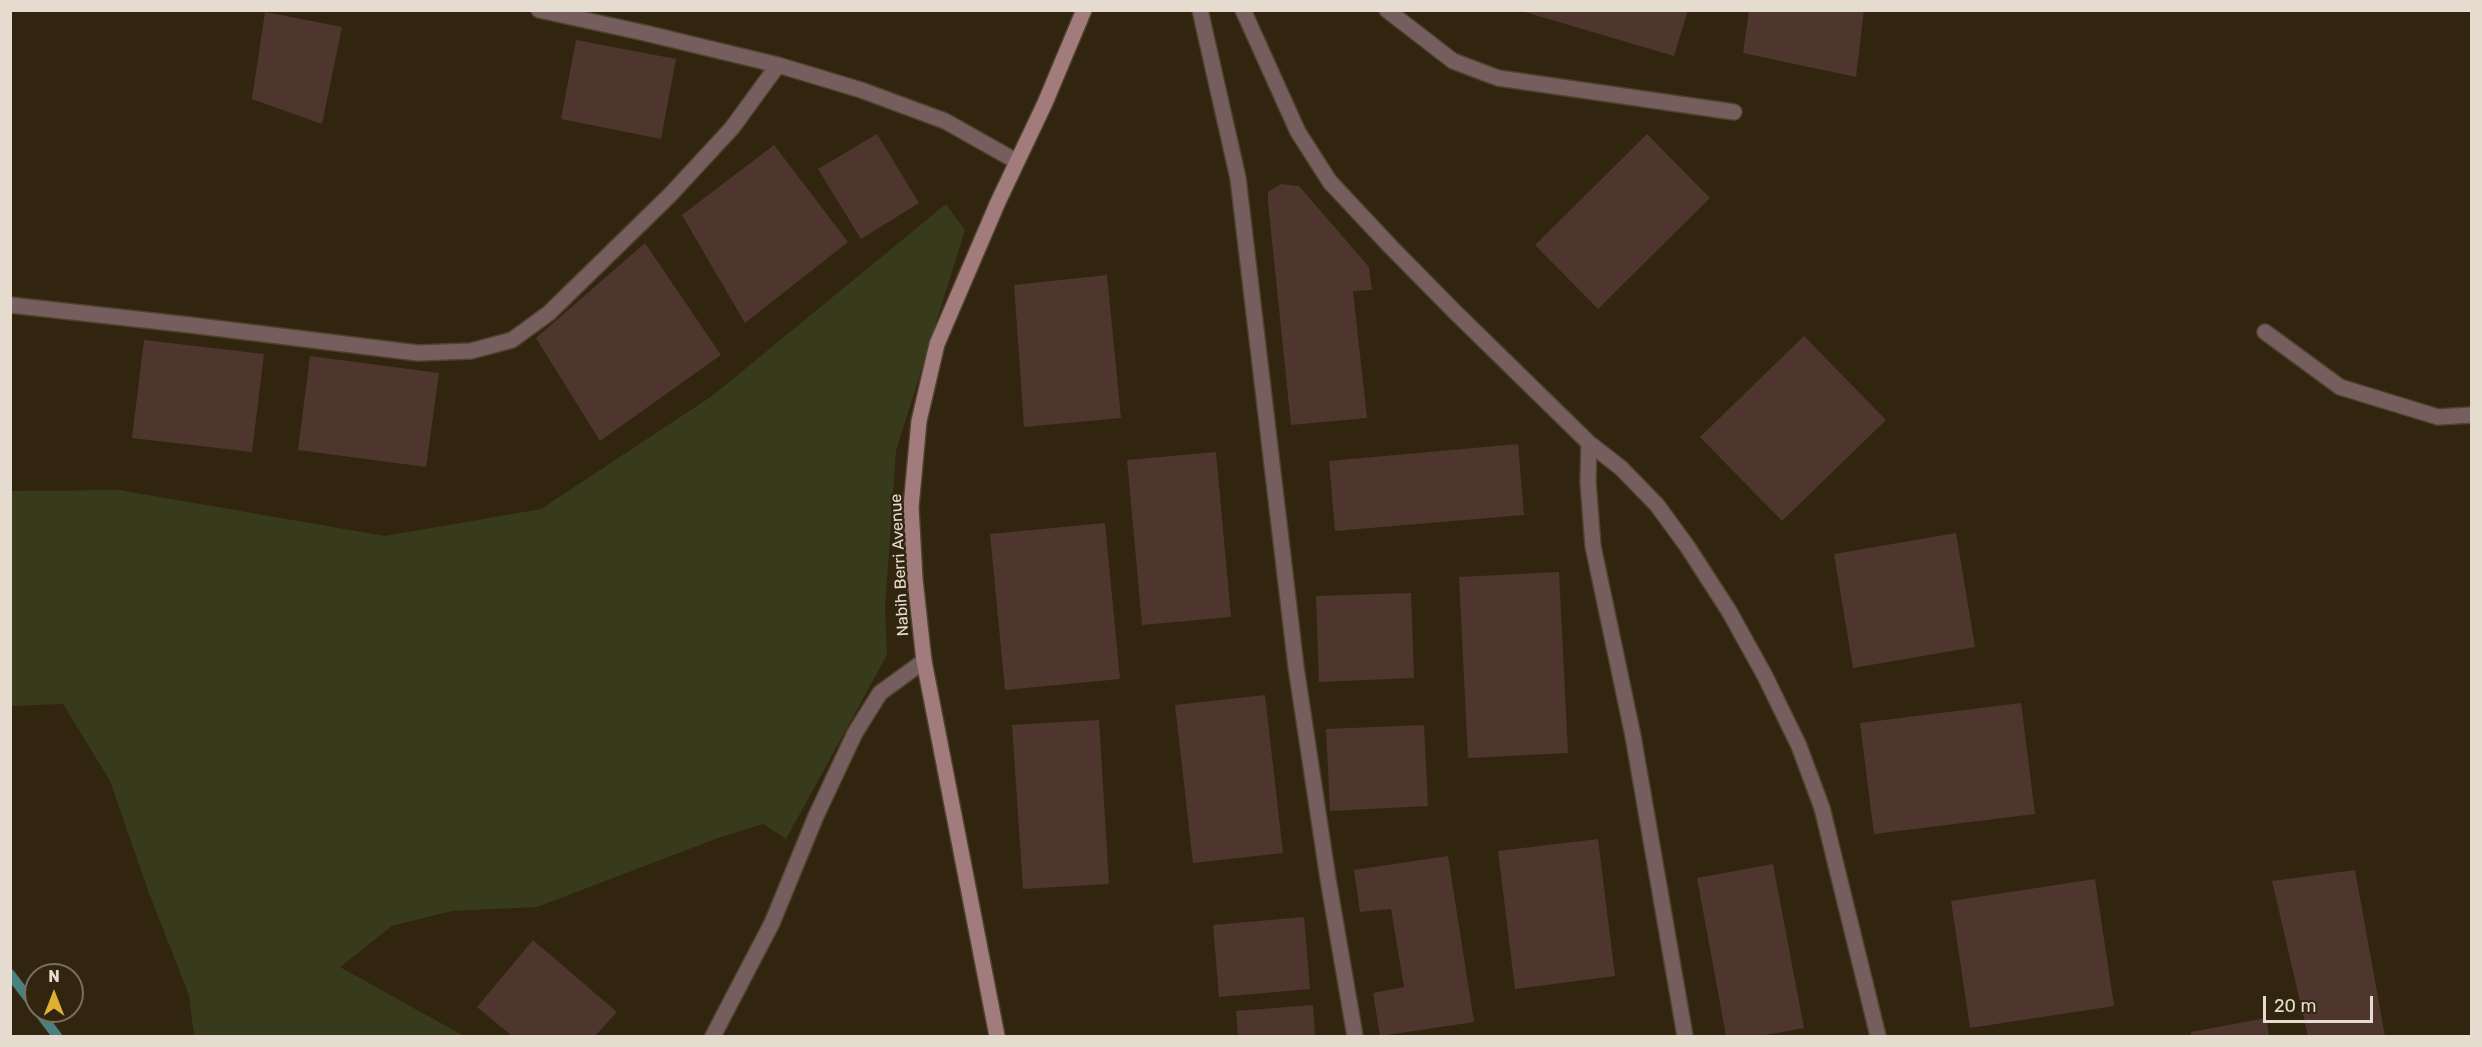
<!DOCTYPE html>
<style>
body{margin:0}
#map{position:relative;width:2482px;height:1047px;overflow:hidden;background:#32250f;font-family:Rubik,sans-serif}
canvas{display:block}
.frame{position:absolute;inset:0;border:12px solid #e5dccf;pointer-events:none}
.north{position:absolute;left:24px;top:963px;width:60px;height:60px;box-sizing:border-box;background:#32250f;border:2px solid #7a6e5c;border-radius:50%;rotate:0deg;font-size:16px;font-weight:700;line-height:24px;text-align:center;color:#e5dccf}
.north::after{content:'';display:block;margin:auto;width:21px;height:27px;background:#deb133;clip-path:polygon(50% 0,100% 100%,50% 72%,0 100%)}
.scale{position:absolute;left:2263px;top:996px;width:110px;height:27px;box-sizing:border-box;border:3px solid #e5dccf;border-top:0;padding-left:8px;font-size:18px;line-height:21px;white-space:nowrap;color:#e5dccf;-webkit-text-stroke:4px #32250f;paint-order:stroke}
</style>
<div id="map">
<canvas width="2482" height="1047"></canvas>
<div class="frame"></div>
<div class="north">N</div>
<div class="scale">20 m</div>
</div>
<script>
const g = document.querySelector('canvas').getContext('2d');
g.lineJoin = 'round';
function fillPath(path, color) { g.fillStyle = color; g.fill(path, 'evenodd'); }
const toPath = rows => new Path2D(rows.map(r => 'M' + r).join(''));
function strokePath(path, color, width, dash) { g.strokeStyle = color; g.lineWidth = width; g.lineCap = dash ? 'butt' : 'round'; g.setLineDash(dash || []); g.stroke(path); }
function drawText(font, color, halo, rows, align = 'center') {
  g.font = font + ' Rubik,sans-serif'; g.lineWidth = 5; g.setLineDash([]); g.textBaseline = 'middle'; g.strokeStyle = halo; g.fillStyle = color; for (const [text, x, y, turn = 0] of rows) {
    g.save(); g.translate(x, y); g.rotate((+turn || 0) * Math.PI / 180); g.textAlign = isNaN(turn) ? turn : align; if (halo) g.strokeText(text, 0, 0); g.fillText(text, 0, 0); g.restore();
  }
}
fillPath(toPath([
 [946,204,965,230,896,451,885,609,887,655,786,839,763,824,718,838,537,907,452,911,392,926,340,967,464,1036,194,1036,189,995,150,896,110,781,63,704,11,706,10,491,119,490,385,536,541,509,712,396]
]), '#373a1b');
strokePath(toPath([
 [10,974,36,1008],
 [38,1011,57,1036]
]), '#4a807e', 10);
fillPath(toPath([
 [1518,10,1688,10,1674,56],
 [1749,10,1864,10,1856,77,1743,53],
 [265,12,342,27,322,124,252,99],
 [576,40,676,59,661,139,561,119],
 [877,134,919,203,861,239,818,169],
 [1647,134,1710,198,1598,309,1535,245],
 [774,145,848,242,745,323,682,215],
 [1281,184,1299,186,1369,267,1372,290,1353,291,1367,418,1291,425,1268,202,1268,192],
 [645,243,721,355,600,441,536,338],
 [1107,275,1121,418,1024,427,1014,285],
 [1804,336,1886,420,1782,521,1700,437],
 [144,340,264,354,252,452,132,438],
 [310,356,439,373,426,467,298,450],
 [1518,444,1524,515,1335,531,1329,461],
 [1216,452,1231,617,1142,625,1127,460],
 [1105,523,1120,679,1005,690,990,534],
 [1956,533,1975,647,1853,668,1834,554],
 [1559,572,1568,753,1468,758,1459,577],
 [1411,593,1414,678,1319,682,1316,596],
 [1265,695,1283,853,1193,863,1175,705],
 [2021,703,2035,814,1874,834,1860,723],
 [1099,720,1109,884,1023,889,1012,725],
 [1424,725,1428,806,1330,811,1326,729],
 [1598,839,1615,976,1515,989,1498,851],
 [1448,856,1474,1022,1380,1036,1373,993,1404,987,1391,909,1360,912,1354,870],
 [1773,864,1804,1028,1759,1036,1726,1036,1697,878],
 [2355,870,2385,1036,2308,1036,2272,881],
 [2095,879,2114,1006,1970,1028,1951,901],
 [1304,917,1310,989,1219,997,1213,925],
 [533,940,617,1012,595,1036,512,1036,477,1007],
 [1313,1005,1315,1036,1238,1036,1236,1011],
 [2266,1018,2269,1036,2191,1036,2191,1032]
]), '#4e352e');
const street = toPath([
 [539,10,645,33,778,65,861,90,945,121,1016,161],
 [1200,10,1238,178,1296,667,1328,879,1355,1036],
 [1243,10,1298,132,1330,182,1390,246,1454,311,1589,443,1621,468,1657,505,1687,546,1729,611,1765,676,1799,746,1822,808,1878,1036],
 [1387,10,1453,61,1498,78,1734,112],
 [10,305,190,325,418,353,471,351,512,340,549,313,670,195,732,128,778,65],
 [2265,332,2340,387,2438,417,2472,415],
 [1589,443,1588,482,1593,546,1633,736,1685,1036],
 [713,1036,772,923,816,816,855,733,880,693,924,661]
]);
const secondary = toPath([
 [997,1036,924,661,915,579,911,507,919,421,937,344,998,202,1045,103,1084,10]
]);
strokePath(street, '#4f422e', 18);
strokePath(secondary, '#4f422e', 18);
strokePath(street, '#765e5e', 15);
strokePath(secondary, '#a27c7c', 15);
drawText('16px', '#e5dccf', '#32250f', [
 ["Nabih Berri Avenue",900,565,-93]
]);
</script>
